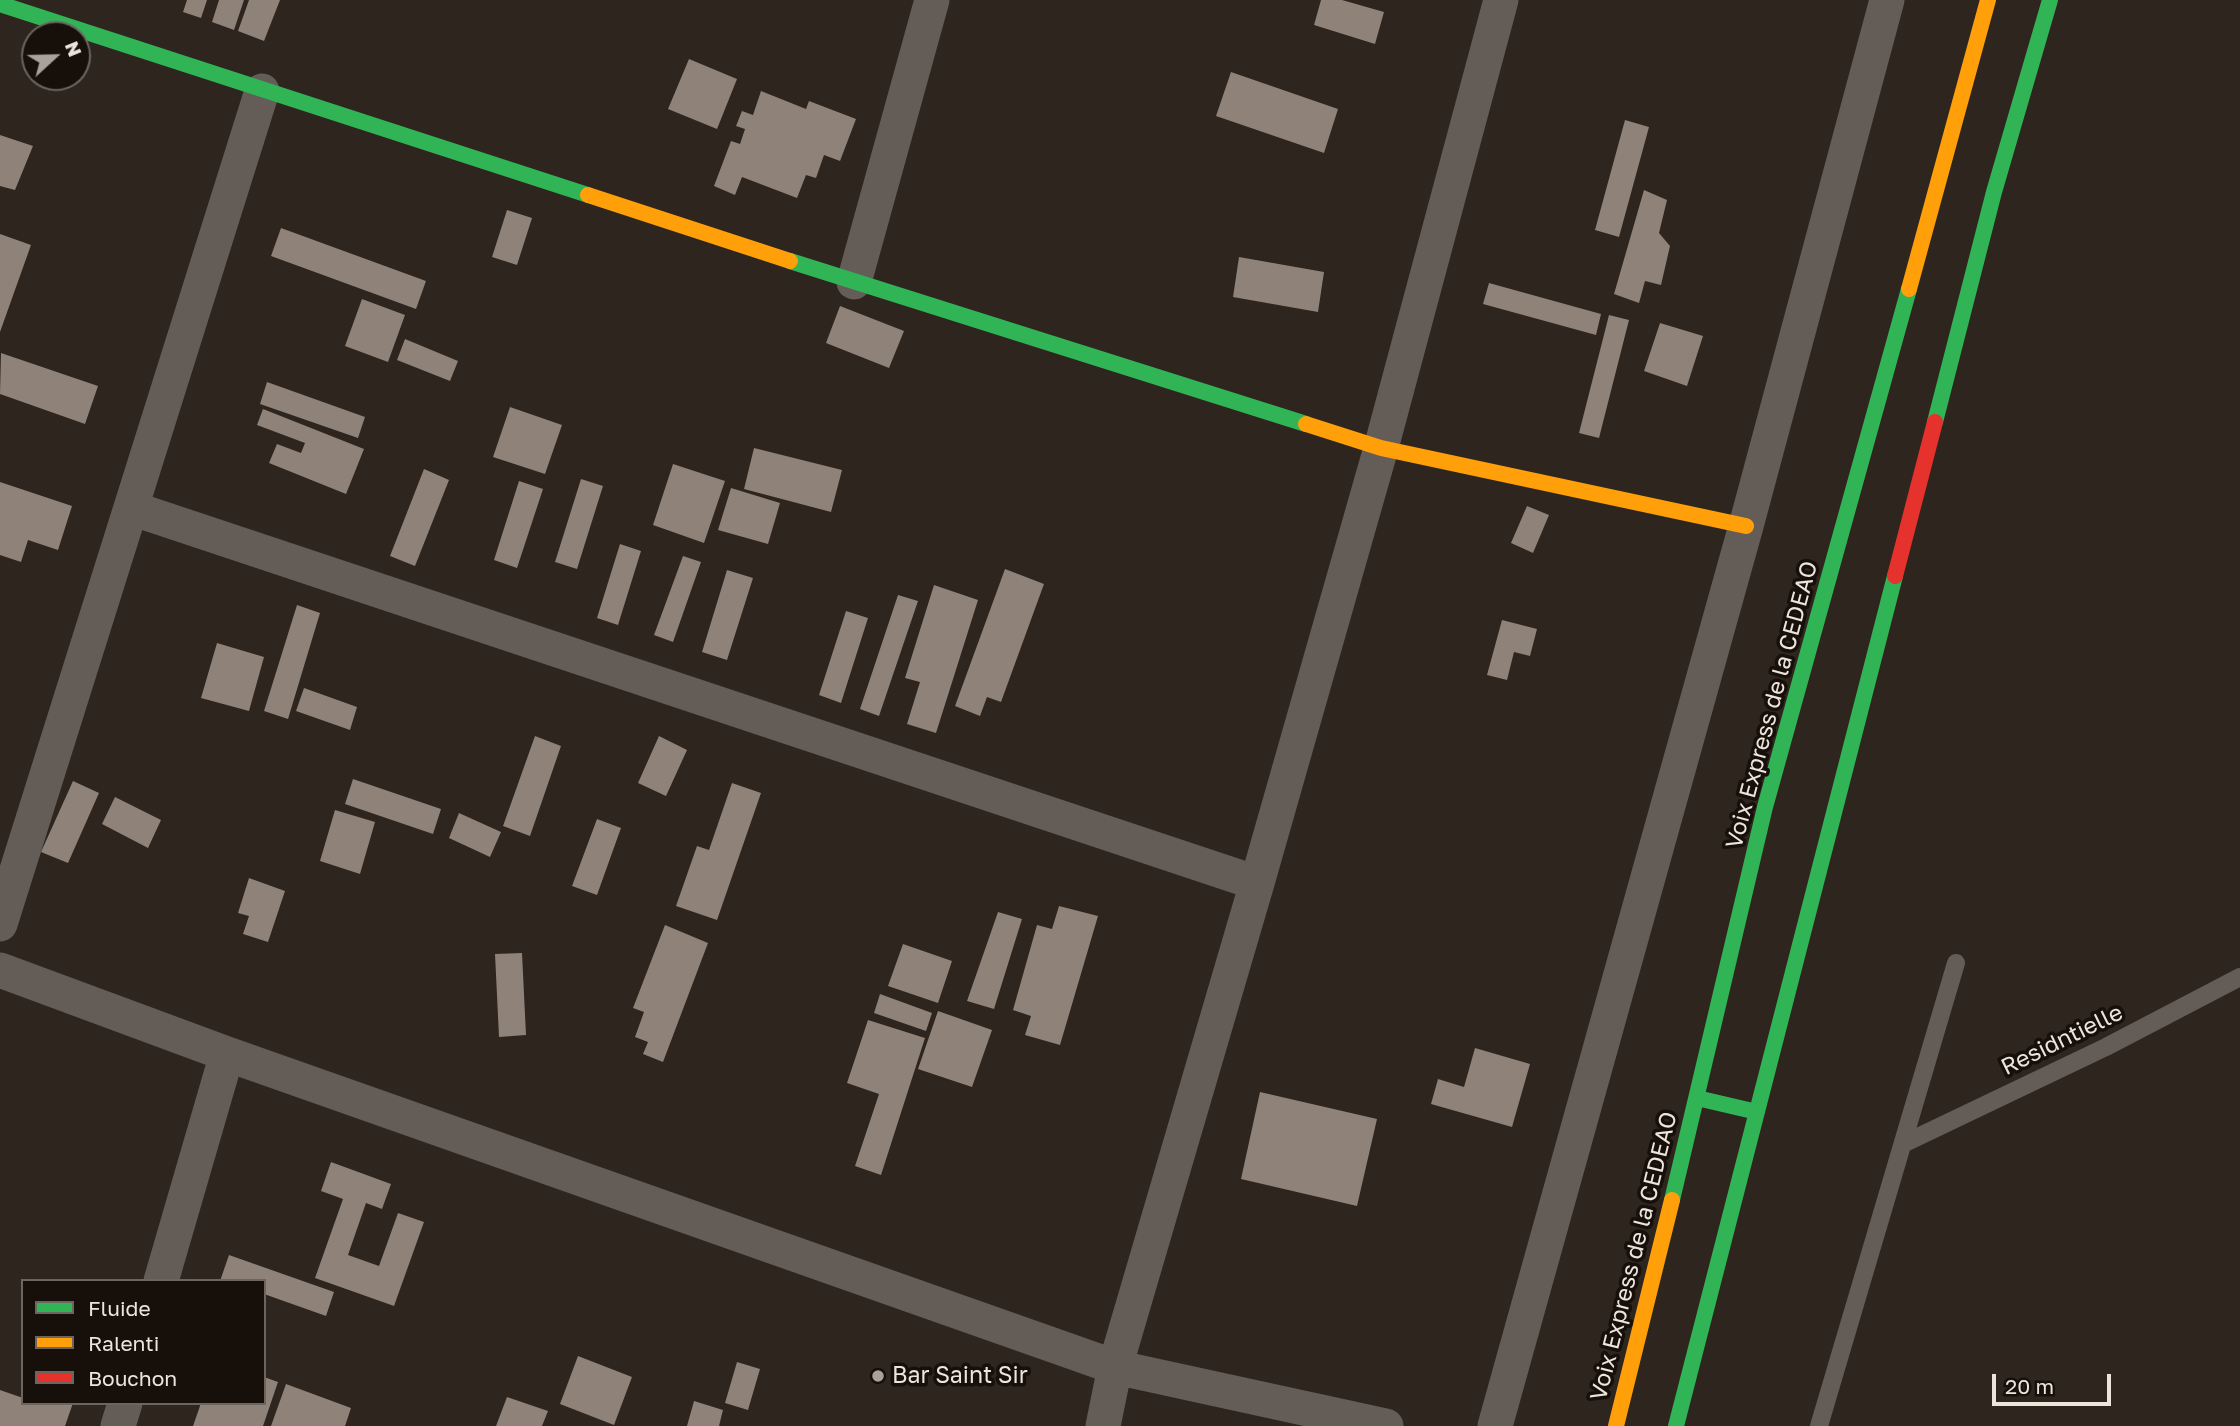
<!DOCTYPE html>
<style>
body{margin:0}
#map{position:relative;width:2240px;height:1426px;overflow:hidden;background:#2d251e;font-family:"Golos Text",sans-serif}
canvas{display:block}
.legend{position:absolute;left:21px;top:1279px;width:245px;height:126px;box-sizing:border-box;background:#160f0a;border:2px solid #6c645e;margin:0;padding:9px 12px;list-style:none;font-size:21px;color:#ede4dc}
.legend li{display:flex;align-items:center;gap:14px;height:35px}
.legend b{width:35px;border:2px solid #6c645e}
.north{position:absolute;left:21px;top:21px;width:70px;height:70px;box-sizing:border-box;background:#160f0a;border:2px solid #6c645e;border-radius:50%;rotate:68deg;font-size:19px;font-weight:700;line-height:28px;text-align:center;color:#ede4dc}
.north::after{content:'';display:block;margin:auto;width:24px;height:32px;background:#aaa19a;clip-path:polygon(50% 0,100% 100%,50% 72%,0 100%)}
.scale{position:absolute;left:1992px;top:1374px;width:119px;height:32px;box-sizing:border-box;border:4px solid #ede4dc;border-top:0;padding-left:9px;font-size:21px;line-height:24px;white-space:nowrap;color:#ede4dc;-webkit-text-stroke:5px #160f0a;paint-order:stroke}
</style>
<div id="map">
<canvas width="2240" height="1426"></canvas>
<ul class="legend">
<li><b style="height:9px;background:#30b455"></b>Fluide</li>
<li><b style="height:9px;background:#ff9f0a"></b>Ralenti</li>
<li><b style="height:9px;background:#e5322d"></b>Bouchon</li>
</ul>
<div class="north">N</div>
<div class="scale">20 m</div>
</div>
<script>
const g = document.querySelector('canvas').getContext('2d');
g.lineJoin = 'round';
function fillPath(path, color) { g.fillStyle = color; g.fill(path, 'evenodd'); }
const toPath = rows => new Path2D(rows.map(r => 'M' + r).join(''));
function strokePath(path, color, width, dash) { g.strokeStyle = color; g.lineWidth = width; g.lineCap = dash ? 'butt' : 'round'; g.setLineDash(dash || []); g.stroke(path); }
function drawText(font, color, halo, rows, align = 'center') {
  g.font = font + ' "Golos Text",sans-serif'; g.lineWidth = 7; g.setLineDash([]); g.textBaseline = 'middle'; g.strokeStyle = halo; g.fillStyle = color; for (const [text, x, y, turn = 0] of rows) {
    g.save(); g.translate(x, y); g.rotate((+turn || 0) * Math.PI / 180); g.textAlign = isNaN(turn) ? turn : align; if (halo) g.strokeText(text, 0, 0); g.fillText(text, 0, 0); g.restore();
  }
}
fillPath(toPath([
 [187,0,207,0,201,18,183,12],
 [219,0,244,0,234,30,212,22],
 [249,0,280,0,264,41,238,31],
 [1321,0,1342,0,1384,12,1375,44,1314,25],
 [689,59,737,79,717,129,668,109],
 [1231,72,1338,109,1324,153,1216,116],
 [761,91,806,109,809,101,856,119,840,161,824,155,816,178,806,175,797,198,742,177,735,195,714,186,731,141,740,144,745,129,736,126,742,111,753,115],
 [1625,120,1649,127,1619,237,1595,230],
 [0,135,33,146,15,190,0,186],
 [1644,190,1667,200,1659,233,1670,246,1661,285,1645,281,1639,303,1614,294],
 [507,210,532,218,517,265,492,257],
 [281,228,426,281,416,309,271,256],
 [0,234,31,245,0,332],
 [1239,257,1324,272,1318,312,1233,297],
 [1489,283,1601,314,1596,335,1483,304],
 [362,299,405,315,388,362,345,346],
 [840,306,904,331,889,368,826,343],
 [1609,315,1629,320,1599,438,1579,433],
 [1660,323,1703,336,1687,386,1644,371],
 [405,339,458,361,450,381,397,360],
 [1,353,98,386,85,424,0,394],
 [267,382,365,417,358,438,260,404],
 [510,407,562,425,545,474,493,457],
 [263,409,364,449,346,494,269,463,277,444,301,453,305,443,257,425],
 [754,448,842,470,831,512,744,489],
 [673,464,725,481,704,543,653,525],
 [424,469,449,480,415,566,390,556],
 [581,479,603,486,577,569,555,562],
 [519,481,543,489,517,568,494,560],
 [0,482,72,506,58,550,28,540,21,562,0,555],
 [731,488,780,503,768,544,718,530],
 [1527,506,1549,515,1533,553,1511,543],
 [620,544,641,551,618,625,597,618],
 [683,556,701,562,673,642,654,635],
 [1005,569,1044,584,1001,702,987,697,980,716,955,706],
 [727,570,753,578,727,660,702,652],
 [934,585,978,600,936,733,907,724,920,682,905,678],
 [898,595,918,601,879,716,860,709],
 [297,605,320,613,288,719,264,711],
 [846,611,868,618,841,703,819,695],
 [1502,620,1537,629,1530,656,1514,652,1507,680,1487,675],
 [217,643,264,657,249,711,201,698],
 [304,688,357,707,350,730,296,711],
 [535,736,561,746,530,836,503,826],
 [659,736,687,750,666,796,638,783],
 [353,779,441,809,433,834,345,804],
 [73,781,99,793,68,863,41,852],
 [732,783,761,793,717,920,676,906,697,846,709,850],
 [115,797,161,820,148,848,102,824],
 [335,810,375,822,360,874,320,861],
 [459,813,501,832,490,857,449,838],
 [597,819,621,828,597,895,572,886],
 [249,878,285,891,268,942,243,934,249,916,238,913],
 [1059,906,1098,916,1060,1045,1025,1035,1031,1016,1013,1010,1037,925,1052,929],
 [998,912,1022,919,994,1009,967,1001],
 [665,925,708,943,663,1062,643,1054,648,1042,635,1037,644,1012,633,1008],
 [903,944,952,961,938,1003,888,986],
 [522,953,526,1035,499,1037,495,954],
 [880,994,932,1013,926,1031,874,1013],
 [938,1011,992,1030,972,1087,918,1069],
 [868,1020,925,1038,881,1175,855,1166,879,1094,847,1083],
 [1475,1048,1530,1064,1512,1127,1431,1104,1438,1079,1464,1087],
 [1260,1092,1377,1119,1357,1206,1241,1179],
 [331,1162,391,1184,382,1209,366,1203,348,1255,379,1266,398,1213,424,1222,394,1306,315,1278,343,1199,321,1191],
 [229,1255,334,1292,326,1316,264,1294,264,1281,220,1281],
 [578,1356,632,1377,614,1425,560,1404],
 [737,1362,760,1369,748,1410,725,1403],
 [264,1377,278,1382,263,1426,193,1426,201,1403,264,1403],
 [286,1384,351,1408,345,1426,271,1426],
 [0,1390,23,1398,23,1403,73,1403,65,1426,0,1426],
 [507,1397,548,1411,542,1426,496,1426],
 [694,1401,723,1410,719,1426,687,1426]
]), '#8f8279');
strokePath(toPath([
 [1903,1144,2106,1047,2240,977],
 [1819,1426,1956,963]
]), '#635c57', 18);
strokePath(toPath([
 [854,282,932,0],
 [131,508,1257,883],
 [0,924,262,91],
 [0,970,227,1054,1115,1367,1386,1426],
 [161,1281,227,1054],
 [118,1426,125,1403],
 [1103,1426,1115,1367,1257,883,1381,448,1501,0],
 [1495,1426,1746,526,1887,0]
]), '#635c57', 35);
strokePath(toPath([
 [0,4,588,195],
 [790,261,1306,424],
 [1935,422,1994,192,2050,0],
 [1697,1098,1757,1112],
 [1672,1200,1765,807,1909,289],
 [1676,1426,1895,576]
]), '#30b455', 16);
strokePath(toPath([
 [588,195,790,261],
 [1909,289,1988,0],
 [1306,424,1381,448,1746,526],
 [1616,1426,1672,1200]
]), '#ff9f0a', 16);
strokePath(toPath([
 [1895,576,1935,422]
]), '#e5322d', 16);
for (const [x, y, r, color] of [
 [878,1376,7,"#aaa19a"]
]) { const dot = new Path2D(); dot.arc(x, y, r, 0, 2 * Math.PI); g.fillStyle = color; g.fill(dot); strokePath(dot, '#160f0a', 2.5); }
drawText('23px', '#ede4dc', '#160f0a', [
 ["Voix Express de la CEDEAO",1772,705,-75],
 ["Residntielle",2062,1040,-26],
 ["Voix Express de la CEDEAO",1634,1256,-76]
]);
drawText('23px', '#ede4dc', '#160f0a', [
 ["Bar Saint Sir",892,1376]
], 'left');
</script>
